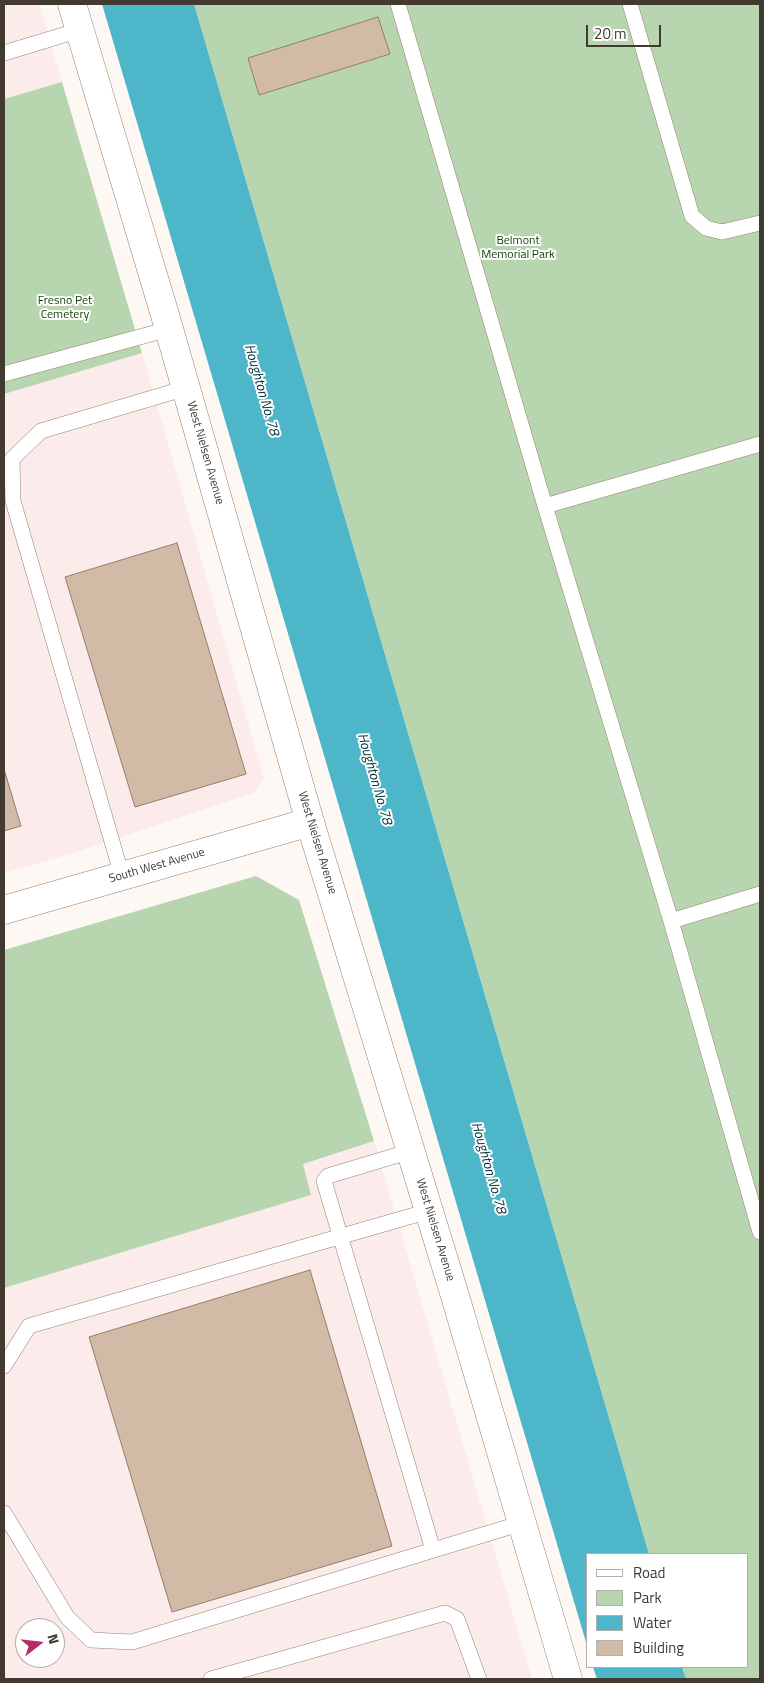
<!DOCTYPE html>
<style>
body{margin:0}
#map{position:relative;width:764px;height:1683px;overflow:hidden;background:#fdf8f4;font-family:"Titillium Web",sans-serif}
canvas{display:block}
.frame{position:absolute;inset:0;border:5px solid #423930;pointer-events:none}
.legend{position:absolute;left:586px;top:1553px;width:162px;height:115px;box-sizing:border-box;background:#fff;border:1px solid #b3b0ac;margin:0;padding:6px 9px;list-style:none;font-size:15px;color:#423930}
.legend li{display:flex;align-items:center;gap:10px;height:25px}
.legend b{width:25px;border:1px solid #b3b0ac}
.north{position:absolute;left:15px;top:1618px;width:50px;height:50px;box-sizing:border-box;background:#fff;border:1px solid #b3b0ac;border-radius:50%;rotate:74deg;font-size:14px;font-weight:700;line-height:20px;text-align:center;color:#423930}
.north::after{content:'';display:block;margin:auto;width:18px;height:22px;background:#b72c68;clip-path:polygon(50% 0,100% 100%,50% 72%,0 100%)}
.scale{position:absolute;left:586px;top:25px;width:75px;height:22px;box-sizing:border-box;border:2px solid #423930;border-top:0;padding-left:6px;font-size:15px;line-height:18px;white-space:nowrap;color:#423930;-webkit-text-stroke:4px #fff;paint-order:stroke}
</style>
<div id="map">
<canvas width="764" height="1683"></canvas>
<div class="frame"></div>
<ul class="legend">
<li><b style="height:6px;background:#fff"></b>Road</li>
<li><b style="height:14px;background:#b7d5af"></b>Park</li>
<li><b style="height:14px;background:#4db6c8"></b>Water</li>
<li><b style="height:14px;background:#d2bba6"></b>Building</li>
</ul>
<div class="north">N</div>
<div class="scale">20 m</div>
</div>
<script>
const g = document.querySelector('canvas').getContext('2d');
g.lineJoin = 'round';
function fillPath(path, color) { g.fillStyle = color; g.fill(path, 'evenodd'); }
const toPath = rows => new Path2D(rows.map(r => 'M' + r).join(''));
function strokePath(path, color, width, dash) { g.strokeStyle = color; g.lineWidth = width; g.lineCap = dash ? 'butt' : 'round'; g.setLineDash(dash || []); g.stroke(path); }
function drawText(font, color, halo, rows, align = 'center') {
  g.font = font + ' "Titillium Web",sans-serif'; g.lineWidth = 4; g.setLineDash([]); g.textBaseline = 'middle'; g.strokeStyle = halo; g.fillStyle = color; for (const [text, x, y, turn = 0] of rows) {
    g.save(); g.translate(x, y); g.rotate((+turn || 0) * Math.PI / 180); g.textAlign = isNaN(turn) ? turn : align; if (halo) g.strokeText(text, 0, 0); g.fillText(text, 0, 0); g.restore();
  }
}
fillPath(toPath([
 [4,4,39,4,62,82,4,99],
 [142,353,264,778,254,793,77,852,4,873,4,394],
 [374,1141,532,1679,4,1679,4,1288,310,1195,303,1164],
 [25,1628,55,1628,55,1658,25,1658]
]), '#fbebea');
fillPath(toPath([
 [194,4,760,4,760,1679,686,1679,682,1667,748,1667,748,1554,649,1554],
 [62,82,142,353,4,394,4,99],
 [256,876,299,900,374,1141,303,1164,311,1195,4,1288,4,950]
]), '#b7d5af');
fillPath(toPath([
 [102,4,194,4,649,1554,588,1554,588,1649],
 [593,1667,682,1667,686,1679,597,1679]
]), '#4db6c8');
const building = toPath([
 [378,17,390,54,259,95,248,58,378,17],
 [177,543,246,774,135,807,65,577,177,543],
 [4,769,21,826,4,831,4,769],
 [310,1270,392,1546,172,1612,89,1337,310,1270]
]);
fillPath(building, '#d2bba6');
strokePath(building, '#947f6a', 1);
const service = toPath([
 [398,4,545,506,671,921,760,1232],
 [630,4,692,216,706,228,722,232,760,223],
 [4,53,80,30],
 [4,374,169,329],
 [545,506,760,444],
 [122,876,13,501,12,459,41,431,186,388],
 [671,921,760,894],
 [411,1151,328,1176,324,1181,433,1550],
 [4,1366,29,1326,429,1211],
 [4,1513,67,1617,91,1640,132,1642,522,1523],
 [211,1679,445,1613,457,1619,479,1679]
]);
const minor = toPath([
 [4,910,310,822]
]);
const tertiary = toPath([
 [72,4,165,315,310,822,455,1296,568,1679]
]);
strokePath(service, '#99846f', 16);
strokePath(minor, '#99846f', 29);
strokePath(tertiary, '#99846f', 29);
strokePath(service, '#fff', 15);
strokePath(minor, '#fff', 28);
strokePath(tertiary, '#fff', 28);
drawText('12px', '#0e3d00', '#fff', [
 ["Belmont",518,241],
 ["Memorial Park",518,255],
 ["Fresno Pet",65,301],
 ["Cemetery",65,315]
]);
drawText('12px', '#423930', '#fff', [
 ["West Nielsen Avenue",205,453,74],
 ["West Nielsen Avenue",317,843,73],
 ["South West Avenue",157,866,-16],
 ["West Nielsen Avenue",435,1230,73]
]);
drawText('italic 14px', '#01353c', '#fff', [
 ["Houghton No. 78",261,390,74],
 ["Houghton No. 78",374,779,74],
 ["Houghton No. 78",488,1168,74]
]);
</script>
